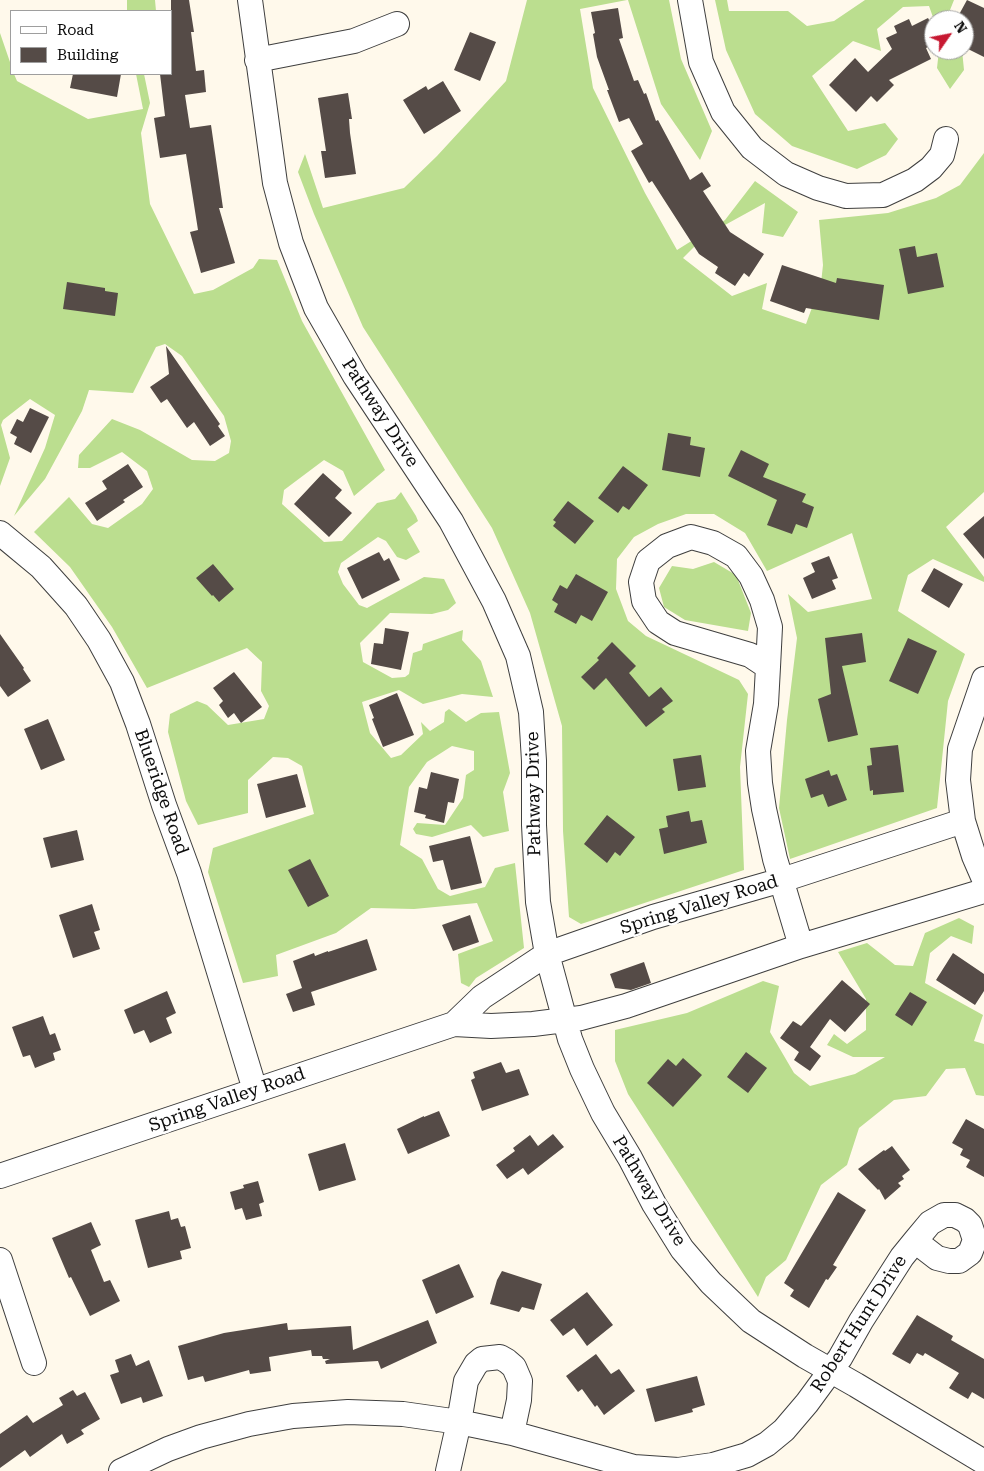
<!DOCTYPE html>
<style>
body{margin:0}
#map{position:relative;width:984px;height:1471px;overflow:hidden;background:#fff9eb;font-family:"Roboto Serif",serif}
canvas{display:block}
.legend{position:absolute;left:10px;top:10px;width:162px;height:65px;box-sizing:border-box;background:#fff;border:1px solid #9e9e9e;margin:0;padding:6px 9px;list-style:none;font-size:15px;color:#0c0c0c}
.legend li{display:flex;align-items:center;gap:10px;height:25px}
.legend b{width:25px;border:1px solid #9e9e9e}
.north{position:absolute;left:924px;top:10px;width:50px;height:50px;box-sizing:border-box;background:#fff;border:1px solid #9e9e9e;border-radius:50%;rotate:57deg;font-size:14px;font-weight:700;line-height:20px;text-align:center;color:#0c0c0c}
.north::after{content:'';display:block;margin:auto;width:18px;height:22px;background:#c71932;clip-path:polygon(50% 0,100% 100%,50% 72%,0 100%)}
</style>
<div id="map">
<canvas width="984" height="1471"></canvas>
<ul class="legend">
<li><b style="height:6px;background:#fff"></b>Road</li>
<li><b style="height:14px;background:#554b47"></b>Building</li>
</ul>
<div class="north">N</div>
</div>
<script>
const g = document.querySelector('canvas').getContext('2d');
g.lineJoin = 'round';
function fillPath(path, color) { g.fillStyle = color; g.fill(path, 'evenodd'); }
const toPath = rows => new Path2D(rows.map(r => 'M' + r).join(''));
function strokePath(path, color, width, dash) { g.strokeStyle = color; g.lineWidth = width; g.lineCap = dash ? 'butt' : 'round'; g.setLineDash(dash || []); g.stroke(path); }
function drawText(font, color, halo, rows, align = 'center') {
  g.font = font + ' "Roboto Serif",serif'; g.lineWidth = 5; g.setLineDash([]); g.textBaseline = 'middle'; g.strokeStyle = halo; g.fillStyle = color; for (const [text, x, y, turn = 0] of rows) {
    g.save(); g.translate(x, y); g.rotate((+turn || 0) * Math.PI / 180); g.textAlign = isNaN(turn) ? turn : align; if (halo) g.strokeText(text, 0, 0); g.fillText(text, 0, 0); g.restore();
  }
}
fillPath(toPath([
 [127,0,155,0,156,11,127,11],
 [527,0,627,0,580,9,593,88,645,193,677,250,725,220,755,181,798,212,783,237,762,233,765,203,705,236,683,258,732,296,767,283,762,309,806,324,821,283,823,265,819,220,888,213,936,198,960,185,984,153,984,492,946,527,984,577,984,582,933,559,908,575,898,611,965,654,948,701,937,808,790,859,779,808,787,720,797,638,788,594,808,612,872,599,852,533,767,571,745,533,714,514,686,514,658,524,634,537,617,559,616,589,628,621,646,636,739,680,748,694,740,767,744,870,581,924,569,917,563,831,562,726,530,613,492,528,363,327,314,214,298,172,305,154,323,208,404,188,437,156,506,81],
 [628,0,669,0,681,59,712,131,700,160,661,104],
 [715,0,727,0,729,11,788,11,807,26,834,21,865,0,954,0,946,20,934,20,929,6,903,7,877,29,881,51,853,41,812,76,848,131,885,123,898,139,886,155,857,169,792,146,755,114,726,50],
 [0,33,11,65,11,74,14,74,17,81,88,119,143,109,136,74,144,74,150,103,141,133,150,204,194,294,213,290,253,268,259,259,277,260,302,321,385,470,354,496,343,471,324,460,284,490,282,504,324,542,342,541,377,503,395,499,401,492,416,516,418,521,407,529,420,552,406,560,397,557,386,541,378,537,341,563,338,572,343,584,359,605,367,608,424,577,444,579,456,603,448,610,432,614,390,613,360,643,363,662,392,678,405,677,409,674,413,653,422,650,423,644,463,630,462,640,481,661,493,697,462,694,423,704,399,690,362,702,370,733,391,758,401,755,423,734,421,722,430,731,444,722,445,712,449,709,466,722,481,713,499,712,510,773,503,792,509,831,483,837,471,825,432,837,416,834,413,829,417,823,445,825,463,798,466,775,474,770,474,751,452,746,427,762,409,787,400,845,422,859,438,889,450,896,485,887,495,868,515,863,524,948,476,978,469,987,461,983,458,954,493,941,477,903,414,909,371,908,336,933,276,955,278,976,243,983,208,872,213,848,314,814,302,766,288,758,273,757,248,780,248,813,198,825,186,801,168,732,170,714,197,701,207,705,228,725,264,719,269,706,261,691,262,662,247,648,147,688,112,627,70,567,34,532,69,497,92,524,108,528,142,504,153,489,147,471,122,452,90,468,78,468,79,455,112,419,140,430,192,460,215,461,229,453,231,441,224,416,182,356,165,344,156,347,133,393,89,390,82,411,45,479,14,516,45,448,55,415,30,399,3,420,1,425,10,458,0,486],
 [939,50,962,50,964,70,950,89,937,68],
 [714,562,736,575,751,613,748,631,685,620,664,607,659,588,672,566,693,569],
 [959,918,974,926,972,944,951,936,930,953,925,983,983,1015,974,1041,984,1044,984,1096,976,1095,965,1068,946,1069,926,1096,894,1100,859,1128,847,1165,821,1185,786,1260,766,1277,758,1297,628,1094,615,1061,615,1030,687,1013,763,981,779,986,770,1032,794,1073,810,1086,855,1074,885,1057,853,1057,827,1045,834,1034,847,1044,866,1030,866,999,838,952,867,943,895,965,913,966,925,933]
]), '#bbde8f');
fillPath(toPath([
 [171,0,189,0,194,32,191,32,196,71,204,70,206,92,185,95,190,128,211,125,223,208,219,208,235,263,201,273,190,232,198,230,186,154,160,158,154,118,165,116,160,74,171,74],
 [967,0,984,8,984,57,966,48,970,41,964,38,964,20,956,20],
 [618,8,623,38,619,39,634,81,638,80,644,94,646,93,656,121,658,120,690,180,702,172,711,186,703,191,730,232,764,254,749,277,744,273,735,286,715,273,718,267,699,254,652,181,649,183,631,151,643,144,629,118,619,122,607,90,609,90,597,57,593,34,595,33,591,12],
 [928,18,934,29,934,44,926,48,931,59,889,80,894,85,877,102,871,96,856,112,829,85,855,58,868,72,892,49,886,38,897,33,894,26,909,19,912,26],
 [470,32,496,42,480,81,454,70],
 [73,74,121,74,117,97,70,88],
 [443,81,461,111,424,134,403,100,426,86,428,90],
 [348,93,352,119,349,119,350,133,356,174,325,178,321,151,326,151,318,98],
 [915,246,917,257,937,253,944,287,908,294,899,249],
 [782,265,836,283,837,278,884,285,879,320,806,308,804,313,770,301],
 [67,282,105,288,105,291,118,293,115,316,63,309],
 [166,346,220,424,218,426,225,436,210,446,194,422,187,428,167,399,161,403,150,387,169,374],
 [30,408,49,417,31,453,14,444,17,437,10,433,17,419,23,422],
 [668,433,691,437,690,445,705,448,700,477,662,470],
 [741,450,769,464,763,477,806,494,802,502,814,507,807,528,796,524,792,534,767,525,777,500,728,476],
 [128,464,143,487,123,500,125,502,97,521,85,503,107,489,102,481],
 [623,466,648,485,629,510,623,506,618,513,598,498],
 [323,473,342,490,335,498,352,513,329,537,294,504],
 [568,501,594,521,575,544,553,526,556,522,553,520],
 [984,516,984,559,963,534],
 [379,552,384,561,389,558,400,580,362,599,347,568],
 [829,556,838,578,832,580,836,589,812,599,803,578,815,572,811,563],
 [213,564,234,589,219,602,213,595,212,596,196,578],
 [934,568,963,584,949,608,921,591],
 [576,574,608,592,592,621,581,615,576,624,554,612,558,604,552,600,560,585,567,589],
 [385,628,409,632,401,670,371,664,374,643,383,644],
 [862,633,866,662,842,666,858,735,828,742,818,699,831,694,825,638],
 [0,634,24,668,23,669,31,681,8,697,0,686],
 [908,638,937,651,918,694,889,681],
 [612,642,636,666,629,673,649,697,661,687,673,701,662,709,665,712,646,727,606,678,594,690,581,677,599,660,597,658],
 [234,672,262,707,241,723,234,713,228,718,219,705,223,701,213,688],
 [397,693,414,735,383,747,372,719,374,718,369,705],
 [48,719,65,760,41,770,24,729],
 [898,745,904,792,873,795,873,790,870,791,867,766,872,765,870,748],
 [701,755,706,787,678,791,673,759],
 [829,770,831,776,837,774,847,800,828,807,823,794,811,798,805,779],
 [431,772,459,779,454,803,448,802,444,823,425,818,426,815,414,812,419,787,427,789],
 [297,774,306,807,266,818,257,784],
 [689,811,691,822,702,820,707,843,664,854,659,829,668,827,666,816],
 [607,815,635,837,620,856,615,852,607,863,584,844],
 [77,830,84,860,51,868,43,838],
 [470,836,482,883,451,890,443,860,433,862,429,846],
 [310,859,329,896,308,907,288,870],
 [92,904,100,930,94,932,100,949,73,958,59,915],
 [470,915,479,942,453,951,442,925],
 [367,939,377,970,311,992,315,1005,293,1012,286,994,302,988,293,961,314,953,315,956,328,951,328,952],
 [953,953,984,974,984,991,975,1005,936,980],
 [644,962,651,983,631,990,615,988,610,974],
 [842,980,870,1004,845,1032,830,1019,810,1047,821,1056,810,1071,794,1060,799,1052,780,1038,793,1021,801,1026],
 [167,991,176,1013,166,1018,172,1033,150,1043,144,1030,134,1034,124,1010],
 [910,992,927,1002,912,1026,895,1015],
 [43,1016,50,1035,55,1033,61,1050,53,1053,55,1060,35,1068,30,1055,23,1057,12,1027],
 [746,1052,767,1068,748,1093,727,1077],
 [683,1058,702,1075,673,1107,647,1083,668,1059,676,1066],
 [501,1062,506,1073,519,1069,529,1095,482,1111,471,1080,475,1078,473,1072],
 [439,1111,450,1136,408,1154,397,1129,424,1116,424,1117],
 [966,1119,984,1129,984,1177,966,1167,970,1160,960,1155,963,1149,952,1143],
 [553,1134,564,1147,528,1175,523,1168,507,1179,496,1165,515,1151,513,1148,530,1135,538,1146],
 [345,1143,356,1180,319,1191,308,1154],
 [892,1146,910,1170,902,1176,904,1179,898,1183,901,1186,885,1200,879,1189,878,1190,858,1169,884,1150,885,1151],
 [258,1181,264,1202,259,1204,262,1216,246,1220,242,1208,235,1210,230,1192,244,1188,243,1185],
 [838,1192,866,1210,833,1265,837,1267,828,1280,826,1279,809,1308,790,1296,794,1290,784,1283],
 [169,1211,171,1220,178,1218,181,1227,185,1226,191,1248,180,1251,182,1259,148,1268,135,1220],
 [91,1222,101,1245,91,1250,104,1282,110,1280,120,1301,90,1316,71,1277,69,1278,52,1238],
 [459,1264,474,1297,436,1314,422,1280],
 [502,1271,542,1284,534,1310,522,1307,519,1312,490,1304,497,1280],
 [587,1292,613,1325,587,1346,574,1328,563,1336,550,1320],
 [917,1315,953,1336,951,1340,984,1359,984,1399,972,1392,968,1399,949,1388,959,1373,925,1353,923,1356,917,1353,910,1364,892,1354],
 [428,1320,437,1343,381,1369,378,1361,326,1364,325,1361,330,1359,323,1359,322,1356,312,1356,311,1350,269,1357,271,1371,250,1374,249,1370,205,1382,203,1376,188,1380,178,1346,224,1333,287,1323,288,1330,351,1326,353,1350],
 [131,1354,136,1366,149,1360,163,1396,143,1403,141,1397,121,1404,110,1375,119,1372,115,1360],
 [596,1354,611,1374,619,1369,635,1391,604,1415,597,1405,595,1407,582,1389,578,1392,566,1376],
 [697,1376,705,1405,692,1409,693,1412,655,1422,646,1389],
 [73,1390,77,1396,85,1392,100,1419,81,1430,84,1434,67,1444,62,1434,30,1457,25,1450,0,1468,0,1434,27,1415,33,1423,63,1405,59,1398]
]), '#554b47');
const minor = toPath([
 [250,0,275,183,291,243,316,308,355,376,451,521,494,601,518,656,531,712,534,761,534,825,538,902,547,954,570,1039,582,1069,603,1113,630,1158,654,1204,682,1249,711,1283,751,1321,805,1356,856,1385,984,1462],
 [690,0,701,62,723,112,752,148,786,174,818,188,846,196,883,195,915,180,931,168,942,155,946,139],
 [257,60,354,41,397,24],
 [0,533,41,567,76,606,99,640,122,682,138,724,164,805,189,873,255,1090],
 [768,667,750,655,675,633,658,622,644,601,641,582,648,561,667,546,691,537,713,543,736,556,751,576,762,600,770,627,768,667,766,704,758,751,760,783,764,809,775,859,801,946],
 [984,679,960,749,958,780,963,821,974,856,984,879],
 [454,1024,482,997,547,954,653,917,782,880,963,821],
 [0,1176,454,1024,491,1026,533,1024,581,1018,626,1006,801,946,984,891],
 [0,1260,34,1363],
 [121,1471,168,1449,201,1437,249,1424,293,1416,348,1412,403,1414,459,1422,512,1433,634,1467,678,1470,713,1465,747,1455,767,1444,784,1430,807,1403,840,1358,861,1321,902,1257,915,1241,930,1223,944,1215,955,1215,965,1220,970,1225,975,1240,970,1253,959,1261,949,1261,937,1258,915,1241],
 [448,1471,459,1422,466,1381,476,1364,482,1359,500,1357,507,1361,514,1367,520,1381,519,1400,512,1433]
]);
strokePath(minor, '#3f3f3f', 26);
strokePath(minor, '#fff', 24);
drawText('18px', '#0c0c0c', '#fff', [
 ["Pathway Drive",380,413,57],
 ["Blueridge Road",161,792,71],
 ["Pathway Drive",534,794,-91],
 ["Spring Valley Road",699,905,-17],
 ["Spring Valley Road",227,1100,-19],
 ["Pathway Drive",649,1191,59],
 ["Robert Hunt Drive",859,1324,-57]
]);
</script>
